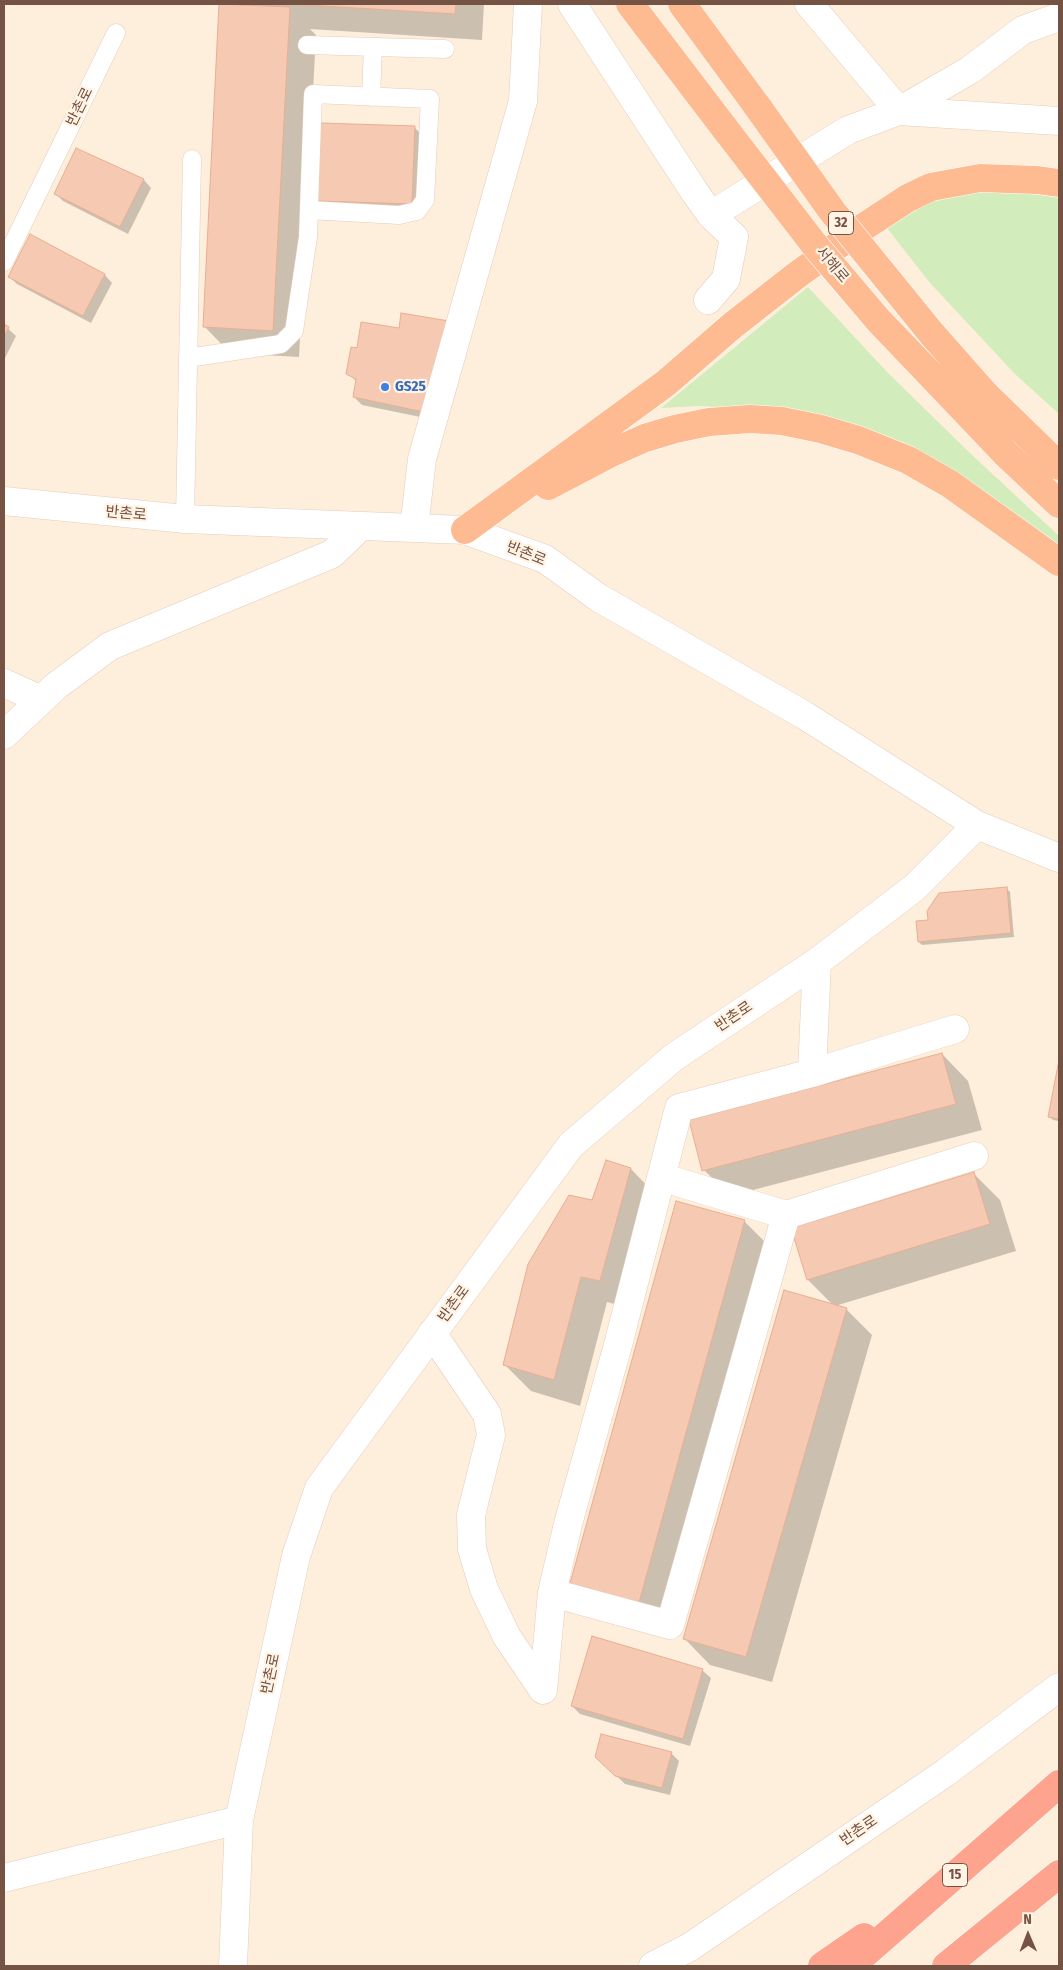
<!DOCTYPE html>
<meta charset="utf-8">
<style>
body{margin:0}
#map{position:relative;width:1063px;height:1970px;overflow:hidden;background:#feefdc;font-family:"Fira Sans Condensed",sans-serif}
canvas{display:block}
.frame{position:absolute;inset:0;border:5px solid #745244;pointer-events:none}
.north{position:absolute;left:1003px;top:1910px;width:50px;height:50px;-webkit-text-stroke:4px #fff3e4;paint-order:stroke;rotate:359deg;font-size:14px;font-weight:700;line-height:20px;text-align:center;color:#745244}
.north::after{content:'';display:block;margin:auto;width:18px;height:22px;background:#745244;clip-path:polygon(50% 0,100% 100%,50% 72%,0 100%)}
</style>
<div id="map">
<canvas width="1063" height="1970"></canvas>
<div class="frame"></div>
<div class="north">N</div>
</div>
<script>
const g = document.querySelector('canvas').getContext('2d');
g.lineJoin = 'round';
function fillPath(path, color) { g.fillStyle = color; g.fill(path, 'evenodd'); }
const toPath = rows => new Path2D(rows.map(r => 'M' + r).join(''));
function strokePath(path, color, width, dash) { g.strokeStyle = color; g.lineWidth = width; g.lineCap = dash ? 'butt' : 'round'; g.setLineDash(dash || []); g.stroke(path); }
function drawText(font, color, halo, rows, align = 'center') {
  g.font = font + ' "Fira Sans Condensed","Noto Sans KR",sans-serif'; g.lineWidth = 4.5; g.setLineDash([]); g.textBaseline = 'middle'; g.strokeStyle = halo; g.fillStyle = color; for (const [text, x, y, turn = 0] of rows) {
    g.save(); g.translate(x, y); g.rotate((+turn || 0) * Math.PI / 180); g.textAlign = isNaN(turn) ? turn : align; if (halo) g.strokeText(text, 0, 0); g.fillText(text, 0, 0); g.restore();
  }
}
fillPath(toPath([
 [1016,191,1059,198,1059,414,1015,374,930,283,887,228,919,206,942,197,969,192],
 [808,287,888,373,971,454,1059,536,1059,557,788,410,699,406,661,408]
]), '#d2ecbb');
fillPath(toPath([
 [258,4,484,4,482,40,310,29,316,35,299,357,230,353,204,326,261,7],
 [414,127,422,135,420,211,327,209,319,201],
 [76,149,144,180,151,188,128,234,63,201,55,193],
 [105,275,112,283,91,323,17,284,9,276],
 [4,325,16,336,4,360],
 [400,329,435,420,362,405,354,397,356,381,348,373,358,349],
 [1006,888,1010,892,1014,937,922,945,919,942],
 [942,1054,968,1081,982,1130,730,1196,704,1170],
 [1059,1066,1059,1121,1053,1120,1049,1116],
 [631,1169,657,1196,626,1307,607,1302,580,1406,531,1391,505,1365,593,1202],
 [974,1174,1000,1200,1016,1251,835,1306,846,1309,872,1335,772,1682,710,1665,684,1638,834,1306,808,1280],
 [677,1203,745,1222,771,1248,665,1631,597,1613],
 [593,1638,703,1671,711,1678,690,1746,580,1714,572,1706],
 [671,1753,679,1761,670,1795,625,1784,597,1757]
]), '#0003');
const building = toPath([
 [219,4,290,7,273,331,203,327,219,4],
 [290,4,456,4,455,14,290,4],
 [320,123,415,126,412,204,318,201,320,123],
 [76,148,144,179,120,227,54,194,76,148],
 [30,234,105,274,83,316,8,277,30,234],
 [401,313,449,321,428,413,353,397,356,379,346,374,351,347,357,348,361,322,399,328,401,313],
 [4,324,9,327,4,337,4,324],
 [1007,887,1011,933,918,942,916,921,928,920,927,911,939,893,1007,887],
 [942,1053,956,1104,702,1171,689,1120,942,1053],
 [1059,1060,1059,1119,1048,1117,1059,1060],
 [606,1160,631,1168,600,1281,581,1277,554,1380,503,1365,528,1264,569,1195,592,1200,606,1160],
 [974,1172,990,1224,807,1280,791,1228,974,1172],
 [676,1201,745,1220,638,1606,569,1587,676,1201],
 [784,1290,847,1308,746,1657,683,1639,784,1290],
 [592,1636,703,1669,683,1739,571,1706,592,1636],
 [601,1734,672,1752,662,1788,615,1776,595,1757,601,1734]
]);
fillPath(building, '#f5c9b2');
strokePath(building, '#e9ad91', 1);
const service = toPath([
 [307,45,445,49],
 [371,97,373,47],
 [4,262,116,33],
 [188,358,281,344,294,331,308,237,313,94,430,99,425,200,417,211,399,215,309,210],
 [185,519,192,159]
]);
const minor = toPath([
 [572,4,694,191,711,215,734,237,726,279,708,300],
 [809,4,899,111,970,70,1023,30,1059,17],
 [711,215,848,130,899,111,1059,121],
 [4,501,185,519,465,530,545,559,599,598,804,715,977,825,1059,858],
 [414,528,422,459,523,101,528,4],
 [4,683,41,700],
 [4,735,56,686,110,646,332,554,361,526],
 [955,1029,812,1073,679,1108,618,1345,568,1524,552,1593,670,1625,786,1215,974,1156],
 [812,1073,817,962],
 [661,1177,786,1215],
 [432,1333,487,1414,491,1435,471,1515,472,1549,484,1589,507,1637,543,1690,552,1593],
 [4,1878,239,1820],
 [233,1966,239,1820,296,1556,319,1488,571,1145,674,1057,817,962,914,888,977,825],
 [653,1966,690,1947,945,1773,1059,1687]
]);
const trunk = toPath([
 [630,4,726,130],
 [682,4,757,106],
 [932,334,985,394,1059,466],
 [904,347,1006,454,1059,504],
 [548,486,609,454,645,438,675,429,709,422,750,419,782,421,821,429,858,440,908,460,950,484,1059,562],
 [465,530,666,383,733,325,797,275,859,230,908,198,931,187,980,178,1037,180,1059,183]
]);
const motorway = toPath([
 [822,1966,864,1937],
 [851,1966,1059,1784],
 [946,1966,1059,1874]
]);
strokePath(service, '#e4ccbb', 19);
strokePath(minor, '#e4ccbb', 29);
strokePath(trunk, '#fff', 29);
strokePath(motorway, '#fff', 29);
strokePath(service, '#fff', 18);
strokePath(minor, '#fff', 28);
strokePath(trunk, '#feba90', 28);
strokePath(motorway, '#fea48e', 28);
const trunkBridge = toPath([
 [757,106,832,211,932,334],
 [726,130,817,248,879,321,904,347]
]);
strokePath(trunkBridge, '#fff', 29, []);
strokePath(trunkBridge, '#feba90', 28);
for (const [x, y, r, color] of [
 [385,387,5,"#3f7fe0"]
]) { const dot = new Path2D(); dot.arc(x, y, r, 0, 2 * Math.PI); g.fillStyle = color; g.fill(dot); strokePath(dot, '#fff3e4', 2); }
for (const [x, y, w] of [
 [841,223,25],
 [955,1875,25]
]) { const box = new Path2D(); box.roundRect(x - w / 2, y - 11.5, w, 23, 4); g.fillStyle = '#fff3e4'; g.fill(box); strokePath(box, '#745244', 1); }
drawText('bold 14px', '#745244', null, [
 ["32",841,223],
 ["15",955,1875]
]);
drawText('15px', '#745244', '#fff3e4', [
 ["반촌로",80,107,-64],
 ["서해로",832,265,50],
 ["반촌로",126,514,5],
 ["반촌로",526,554,22],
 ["반촌로",734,1017,-34],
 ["반촌로",454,1304,-54],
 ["반촌로",271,1674,-78],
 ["반촌로",859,1831,-34]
]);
drawText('bold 15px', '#366cbe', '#fff3e4', [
 ["GS25",395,387]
], 'left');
</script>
